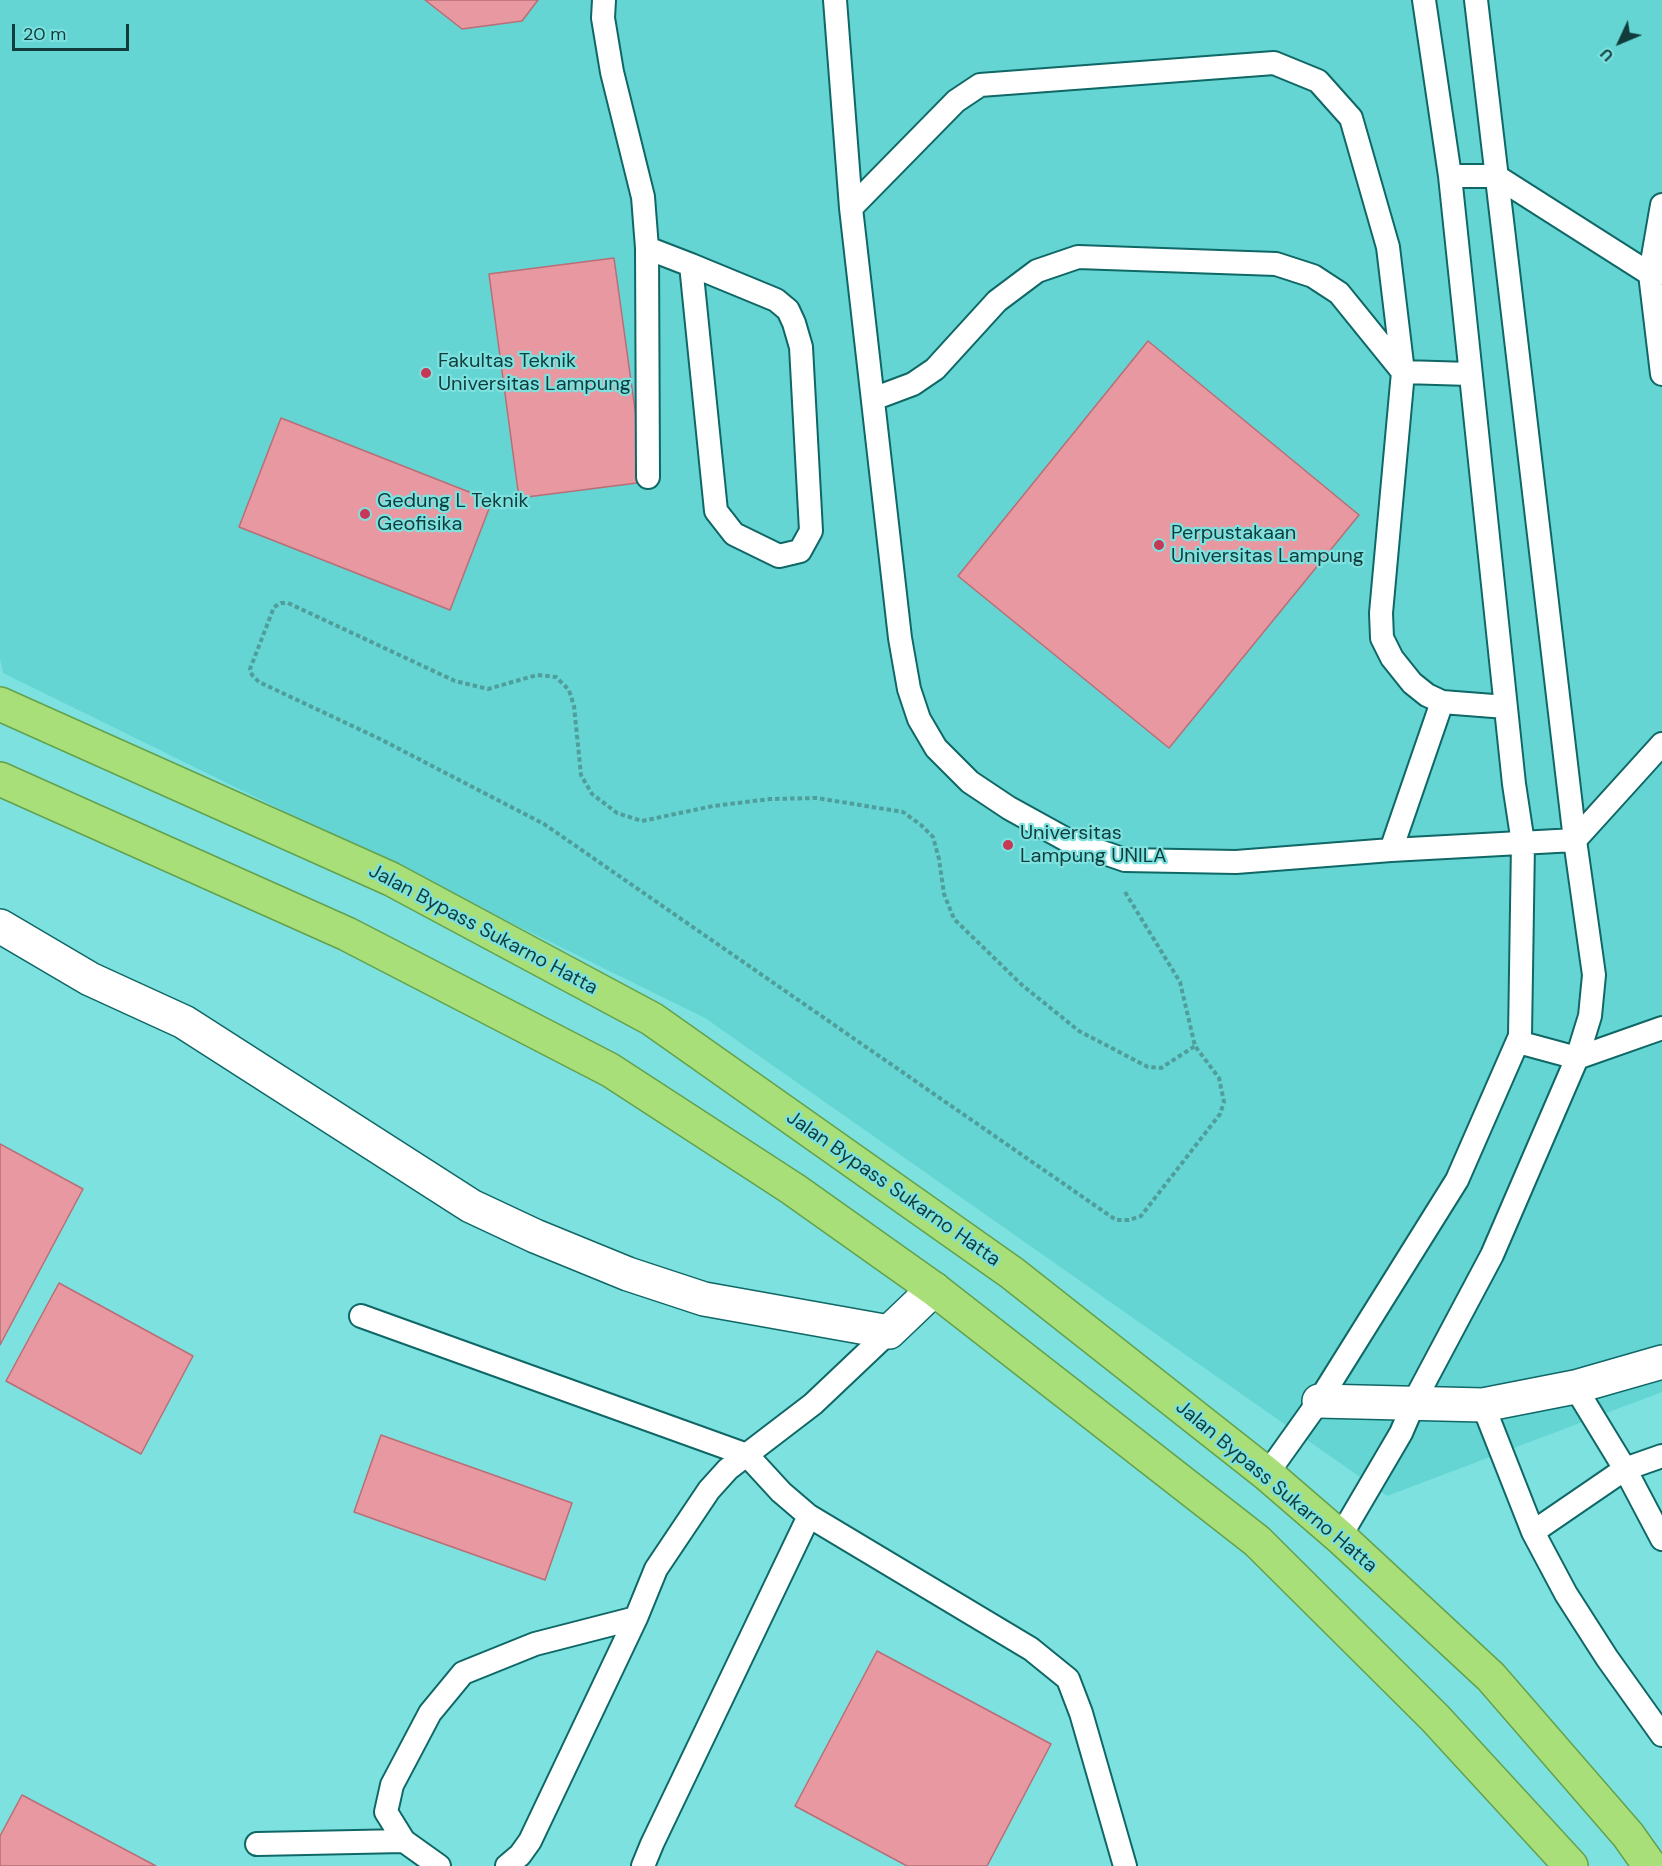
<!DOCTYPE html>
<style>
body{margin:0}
#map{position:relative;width:1662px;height:1866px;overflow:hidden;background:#7de2df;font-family:"DM Sans",sans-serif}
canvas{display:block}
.north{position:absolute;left:1590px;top:12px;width:60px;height:60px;-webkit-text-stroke:4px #7de2df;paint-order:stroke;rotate:226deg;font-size:16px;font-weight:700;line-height:24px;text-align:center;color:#103d3c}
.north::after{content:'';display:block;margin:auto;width:21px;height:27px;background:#103d3c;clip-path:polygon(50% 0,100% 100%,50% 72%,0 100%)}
.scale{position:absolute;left:12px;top:24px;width:117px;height:27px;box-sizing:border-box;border:3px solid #103d3c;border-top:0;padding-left:8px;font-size:18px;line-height:21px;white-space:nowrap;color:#103d3c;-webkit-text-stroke:4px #7de2df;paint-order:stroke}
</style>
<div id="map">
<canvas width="1662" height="1866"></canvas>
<div class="north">U</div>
<div class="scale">20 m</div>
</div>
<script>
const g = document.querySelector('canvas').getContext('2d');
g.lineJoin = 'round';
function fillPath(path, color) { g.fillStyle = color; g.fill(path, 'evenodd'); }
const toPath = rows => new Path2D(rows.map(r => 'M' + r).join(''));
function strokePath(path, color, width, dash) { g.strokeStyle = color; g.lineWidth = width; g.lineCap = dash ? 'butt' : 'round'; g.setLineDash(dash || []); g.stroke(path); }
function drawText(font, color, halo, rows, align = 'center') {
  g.font = font + ' "DM Sans",sans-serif'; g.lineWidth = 4.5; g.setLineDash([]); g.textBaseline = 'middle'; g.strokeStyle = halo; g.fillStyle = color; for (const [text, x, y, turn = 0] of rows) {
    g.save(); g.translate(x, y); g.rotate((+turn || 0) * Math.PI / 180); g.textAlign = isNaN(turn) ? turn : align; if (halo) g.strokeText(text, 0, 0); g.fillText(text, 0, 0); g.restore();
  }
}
fillPath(toPath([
 [0,0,1662,0,1662,1392,1387,1496,705,1018,3,673,0,659]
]), '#64d5d2');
const building = toPath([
 [425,0,538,0,522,21,462,29,425,0],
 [614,258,645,482,519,498,489,274,614,258],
 [1148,341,1359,515,1169,748,958,576,1148,341],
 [281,418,492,501,450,610,239,527,281,418],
 [0,1144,83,1189,0,1345,0,1144],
 [59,1283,193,1356,141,1454,6,1381,59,1283],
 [381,1435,572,1503,545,1580,354,1512,381,1435],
 [877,1651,1051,1744,987,1866,907,1866,795,1806,877,1651],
 [22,1795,156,1866,0,1866,0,1836,22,1795]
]);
fillPath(building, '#e798a0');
strokePath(building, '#b96e77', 1.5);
const service = toPath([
 [604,0,603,18,612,72,643,197,647,248,648,477],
 [835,0,851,208,900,638,909,689,919,719,936,748,970,782,1009,808,1067,840,1125,860,1236,862,1391,850,1575,840,1662,744],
 [1450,176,1496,176,1650,274,1662,374],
 [1662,205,1650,274,1662,273],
 [851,208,956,101,980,85,1274,63,1318,81,1351,118,1388,247,1403,372,1470,374],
 [647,248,691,265,716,511,734,534,779,556,800,551,811,531,801,347,794,323,788,310,776,300,691,265],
 [873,399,913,384,935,369,997,301,1037,271,1078,257,1276,264,1313,276,1339,293,1403,372,1381,613,1382,638,1392,658,1412,683,1427,695,1442,702,1391,850],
 [1442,702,1506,707],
 [1518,1042,1577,1058,1662,1028],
 [361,1316,747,1455,781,1492,809,1516,1031,1649,1068,1679,1081,1713,1125,1866],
 [1575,1387,1625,1469,1662,1539],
 [1483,1405,1533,1532,1566,1594,1607,1658,1662,1735],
 [1267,1474,1319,1401,1457,1180,1520,1036,1523,843,1514,784,1450,176,1424,0],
 [1533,1532,1625,1469,1662,1456],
 [1340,1537,1401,1433,1417,1396,1492,1255,1577,1058,1590,1016,1594,975,1575,840,1476,0],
 [257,1844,404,1841],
 [439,1866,404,1841,386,1812,392,1785,430,1713,463,1673,535,1644,636,1618],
 [507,1866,520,1855,530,1841,636,1618,656,1569,709,1490,728,1469,813,1404,889,1332],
 [643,1866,652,1844,809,1516]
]);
const minor = toPath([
 [0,926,90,979,184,1022,471,1206,535,1236,628,1274,704,1299,889,1332,934,1289],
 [1319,1401,1483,1405,1575,1387,1662,1362]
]);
const trunk = toPath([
 [0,704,391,879,652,1019,1012,1273,1267,1474,1340,1537,1491,1677,1628,1835,1650,1866],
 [0,779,347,934,610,1070,793,1189,934,1289,1257,1541,1435,1718,1571,1866]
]);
strokePath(service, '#0f6766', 26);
strokePath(minor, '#0f6766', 36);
strokePath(trunk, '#64a14e', 36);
strokePath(toPath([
 [1125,892,1180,982,1195,1046,1219,1078,1224,1102,1220,1114,1141,1216,1129,1220,1116,1220,544,824,380,739,259,682,252,675,250,669,274,607,281,603,288,603,455,681,488,689,537,675,556,677,569,690,574,706,581,775,592,794,617,813,642,821,713,806,770,799,817,798,903,812,921,825,933,837,939,859,944,894,954,919,1022,985,1079,1031,1148,1067,1161,1068,1195,1046]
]), '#509e9c', 4, [4.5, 3]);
strokePath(service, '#fff', 22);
strokePath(minor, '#fff', 33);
strokePath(trunk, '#a8df78', 33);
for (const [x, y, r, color] of [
 [426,373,6,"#c73756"],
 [365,514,6,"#c73756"],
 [1159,545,6,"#c73756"],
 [1008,845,6,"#c73756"]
]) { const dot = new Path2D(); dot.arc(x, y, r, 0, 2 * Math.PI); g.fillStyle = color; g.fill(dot); strokePath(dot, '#7de2df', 2); }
drawText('20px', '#103d3c', '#7de2df', [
 ["Fakultas Teknik",438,362],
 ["Universitas Lampung",438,385],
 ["Gedung L Teknik",377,502],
 ["Geofisika",377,525],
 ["Perpustakaan",1171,534],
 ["Universitas Lampung",1171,557],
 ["Universitas",1020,834],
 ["Lampung UNILA",1020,857]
], 'left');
drawText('20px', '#103d3c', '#7de2df', [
 ["Jalan Bypass Sukarno Hatta",483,930,28],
 ["Jalan Bypass Sukarno Hatta",893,1189,35],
 ["Jalan Bypass Sukarno Hatta",1276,1487,40]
]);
</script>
